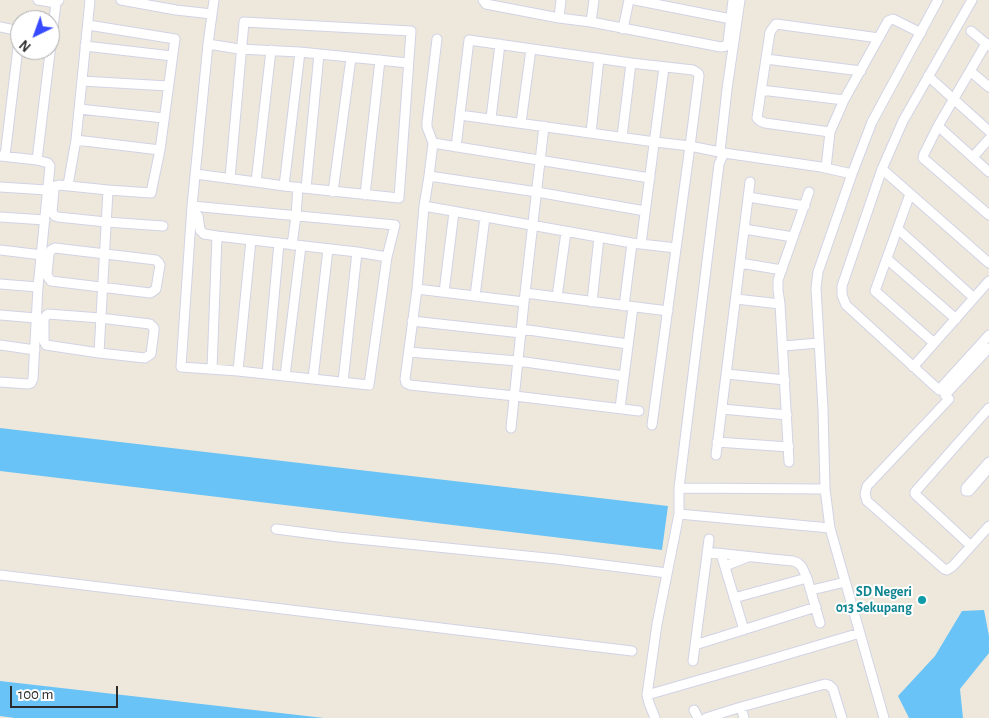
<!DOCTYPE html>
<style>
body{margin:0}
#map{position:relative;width:989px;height:718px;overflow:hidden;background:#eee8dc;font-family:"Alegreya Sans",sans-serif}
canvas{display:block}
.north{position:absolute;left:10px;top:10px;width:50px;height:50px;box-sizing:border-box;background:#fff;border:1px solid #aaa;border-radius:50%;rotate:222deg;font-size:14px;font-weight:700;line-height:20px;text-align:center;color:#2b2b2b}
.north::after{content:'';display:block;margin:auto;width:18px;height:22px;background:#384aff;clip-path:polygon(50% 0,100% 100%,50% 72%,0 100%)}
.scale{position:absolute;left:10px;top:686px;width:108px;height:22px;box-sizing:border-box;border:2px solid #2b2b2b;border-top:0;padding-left:6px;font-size:15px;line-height:18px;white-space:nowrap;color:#2b2b2b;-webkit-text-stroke:4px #fff;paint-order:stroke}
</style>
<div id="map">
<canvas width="989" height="718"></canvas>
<div class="north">N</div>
<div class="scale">100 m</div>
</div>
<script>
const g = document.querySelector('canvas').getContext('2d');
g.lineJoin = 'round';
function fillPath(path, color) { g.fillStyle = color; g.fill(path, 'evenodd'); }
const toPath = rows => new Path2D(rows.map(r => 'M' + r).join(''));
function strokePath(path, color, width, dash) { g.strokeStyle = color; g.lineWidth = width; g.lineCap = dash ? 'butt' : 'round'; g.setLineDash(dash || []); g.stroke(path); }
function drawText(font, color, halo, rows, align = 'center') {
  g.font = font + ' "Alegreya Sans",sans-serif'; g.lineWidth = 4; g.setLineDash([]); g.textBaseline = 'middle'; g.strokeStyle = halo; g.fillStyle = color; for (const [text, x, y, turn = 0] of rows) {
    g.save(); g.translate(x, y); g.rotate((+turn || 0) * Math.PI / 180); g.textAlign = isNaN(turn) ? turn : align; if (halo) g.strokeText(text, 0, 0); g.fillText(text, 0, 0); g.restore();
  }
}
fillPath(toPath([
 [0,428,668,506,662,550,0,471],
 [984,610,989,636,989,653,960,689,963,718,909,718,898,696,935,656,962,611],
 [0,681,324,718,15,718,0,716]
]), '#69c3f6');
const minor = toPath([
 [38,0,56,3,59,0],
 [121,0,176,10,212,14],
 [483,0,486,4,559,18,591,22,721,47,726,46,728,42,733,0],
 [635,0,731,19],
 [972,0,903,121,882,169,842,286,842,295,846,305,939,390,989,335],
 [559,18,561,0],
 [591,22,594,0],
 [88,25,175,39,160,150,151,193,108,190,59,185,55,186,54,189,52,212,55,216,58,217,106,222,163,226],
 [0,27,20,31,5,156],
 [623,29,629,0],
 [971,31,989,46],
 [437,39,427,122,427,127,433,143,429,176,537,192,645,211],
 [986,43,984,47,938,126,924,154,923,158,989,215],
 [208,44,239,49,300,52,408,63],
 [85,46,172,56],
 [766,59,861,71],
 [970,71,989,87],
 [928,76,989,131],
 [82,81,168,86],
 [761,90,844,100],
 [79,109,164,118],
 [460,115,655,142,690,146,724,153],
 [491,118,500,44],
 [521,123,531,49],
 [938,126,989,172],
 [830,132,765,123,760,121,757,118,770,32,776,24,879,38],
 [591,133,599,58],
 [622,137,631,63],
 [76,140,160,150],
 [433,143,650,178],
 [456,147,469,40,631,63,693,70,698,73,699,76,690,146,652,425],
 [720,152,727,89,740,0],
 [0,156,37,160,48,163,50,166,38,287,33,379,31,383,28,384,0,382],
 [973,157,989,139],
 [37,160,56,3],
 [826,168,830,132,844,100,888,21,893,19,921,33],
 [882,169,989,263],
 [195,174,256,182,284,186,399,198,411,31,244,22,230,178],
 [429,176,424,206,417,289,405,379,406,383,410,385,515,396,639,411],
 [256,182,271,50],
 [68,185,76,140,90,0],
 [284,186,300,52],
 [0,187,47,190],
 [306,188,319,54],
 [333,192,351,58],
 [910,194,875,291,934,343],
 [365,195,380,60],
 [748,197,805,206],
 [192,206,395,225,387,257,369,385,238,371,181,367,192,206,208,44,214,0],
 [424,206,632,243,676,248],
 [192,211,198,216,200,230,204,234,217,236,357,252,387,257],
 [0,217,45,220],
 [744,229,793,237],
 [898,229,974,298],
 [641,244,664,67],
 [292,245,296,216,298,187],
 [55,248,156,260,159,263,160,265,156,289,152,292,150,293,51,281,48,277,47,274,49,254,51,250,55,248],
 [0,250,42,255],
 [887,259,956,319],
 [740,263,782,270],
 [0,284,38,287],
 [417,289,524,302],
 [444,292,454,212],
 [525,293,668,311],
 [475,296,485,217],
 [557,297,566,232],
 [736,299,780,304],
 [592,302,599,237],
 [624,306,632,243],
 [48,314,100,318,150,324,154,328,154,331,151,354,145,358,99,353,46,345,44,341,44,318,48,314],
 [0,315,36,318],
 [412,321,521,333],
 [521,329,628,344],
 [0,345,35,350],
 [783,346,819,343],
 [409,352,518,361,624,376],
 [99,353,108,190],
 [913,367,989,281],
 [212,369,217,236],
 [238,371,251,240],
 [267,374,279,243],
 [727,374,785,380],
 [285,376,301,246],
 [313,379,328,249],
 [343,382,357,252],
 [945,395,989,348],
 [949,399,867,486,865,494,867,501,944,569,947,570,953,566,989,526],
 [620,408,633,307],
 [722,409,787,415],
 [511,428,524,302,544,126],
 [717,442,789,447],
 [716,455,750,182],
 [789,462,780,304,778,290,778,280,809,192],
 [989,462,966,488,966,491,969,491,989,468],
 [679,488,825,489],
 [679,514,830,528],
 [276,529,338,537,556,559,667,573],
 [971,546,915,494,915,492,989,408],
 [707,552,772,559,793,561,798,563,802,567,807,578,820,623],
 [721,554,744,630],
 [725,566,748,557],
 [0,575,632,651],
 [812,590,845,582],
 [734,598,807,578],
 [695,645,816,607],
 [693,661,709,539],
 [647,695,657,624,679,514,679,488,719,164,724,153,821,167,852,174],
 [741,707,744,718],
 [694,710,698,718],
 [655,718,649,703,647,695,755,664,860,633],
 [706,718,741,707,825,684,829,685,833,689,842,718],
 [884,718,830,528,825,489,823,409,816,288,818,272,852,174,872,122,938,0]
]);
strokePath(minor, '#d1d3e5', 11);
strokePath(minor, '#fff', 9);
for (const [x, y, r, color] of [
 [922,600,5,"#0f9aa8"]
]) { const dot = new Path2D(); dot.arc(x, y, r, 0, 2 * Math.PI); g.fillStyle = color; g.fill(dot); strokePath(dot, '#fff', 2); }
drawText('bold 14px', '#0d838f', '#fff', [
 ["SD Negeri",912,592],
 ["013 Sekupang",912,608]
], 'right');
</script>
